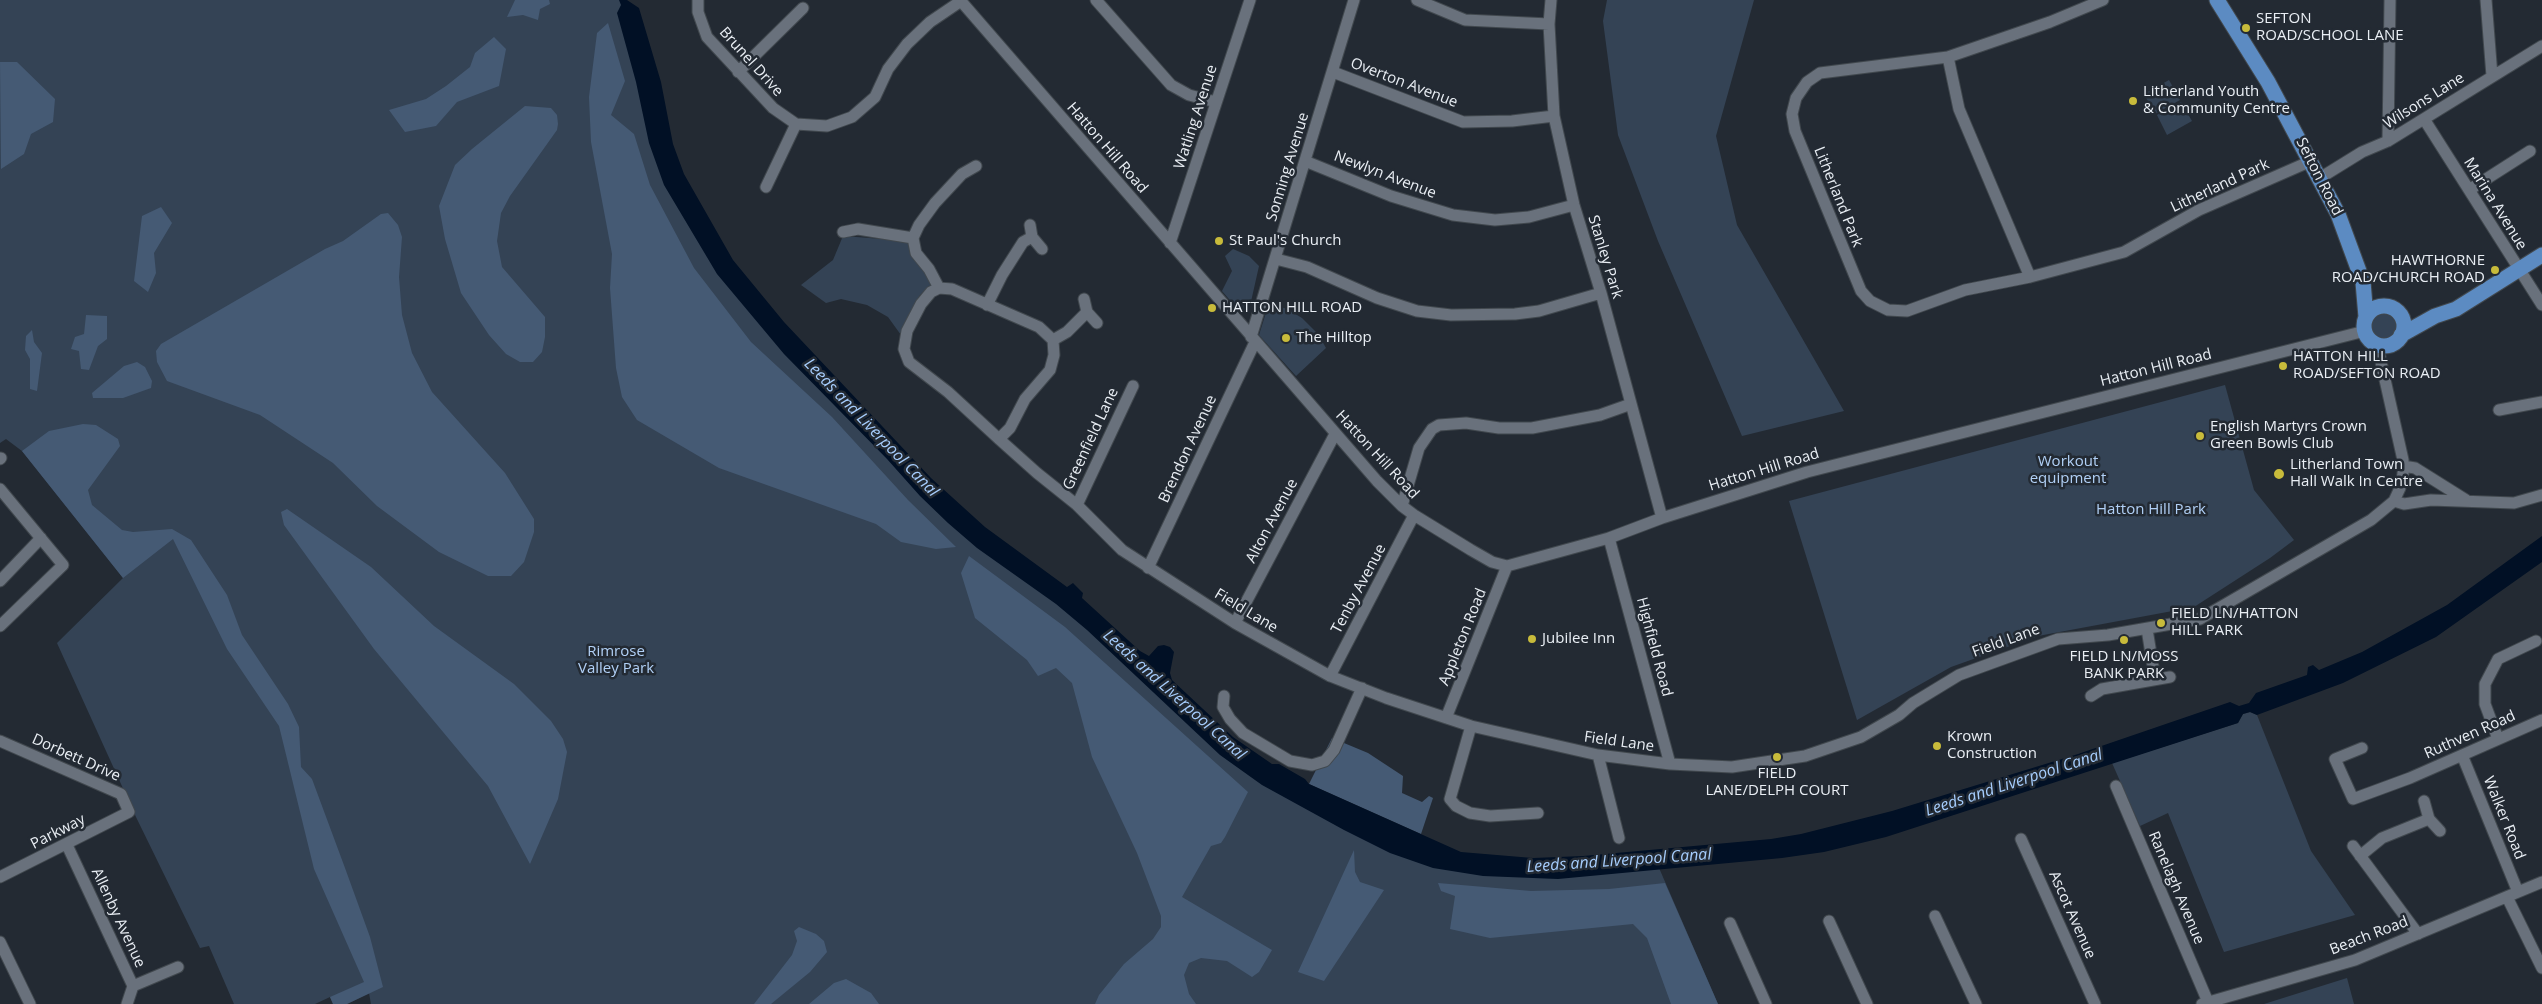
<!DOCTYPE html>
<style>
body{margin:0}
canvas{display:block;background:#232a33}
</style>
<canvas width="2542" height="1004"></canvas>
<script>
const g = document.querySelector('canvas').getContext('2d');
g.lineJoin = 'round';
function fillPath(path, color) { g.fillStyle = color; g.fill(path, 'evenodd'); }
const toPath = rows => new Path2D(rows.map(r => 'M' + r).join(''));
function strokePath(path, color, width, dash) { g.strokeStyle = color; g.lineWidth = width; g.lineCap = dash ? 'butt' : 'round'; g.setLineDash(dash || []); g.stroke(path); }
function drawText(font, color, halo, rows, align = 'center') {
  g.font = font + ' "Open Sans",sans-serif'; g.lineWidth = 5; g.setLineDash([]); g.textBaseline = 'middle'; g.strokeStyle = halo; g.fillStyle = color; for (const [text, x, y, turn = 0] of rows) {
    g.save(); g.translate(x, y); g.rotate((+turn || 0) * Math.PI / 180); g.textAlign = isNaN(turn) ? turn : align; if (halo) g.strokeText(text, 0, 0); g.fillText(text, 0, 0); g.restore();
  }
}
fillPath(toPath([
 [0,0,623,0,648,83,708,242,877,435,1232,751,1443,859,1656,861,1718,1004,371,1004,369,993,347,1004,333,1004,330,997,315,1004,234,1004,209,946,200,948,136,817,57,643,123,578,22,451,6,439,0,443],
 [1607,0,1754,0,1716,136,1737,225,1844,411,1742,436,1658,241,1618,135,1603,21],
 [2169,80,2180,100,2155,114,2144,94],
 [2181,102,2192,121,2167,135,2157,115],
 [843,236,908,241,931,285,920,295,901,335,888,317,867,305,841,299,826,303,801,285,833,260],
 [1233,249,1249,256,1259,266,1250,306,1241,313,1222,291,1232,271,1225,256],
 [1269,303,1287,309,1302,318,1318,334,1326,348,1296,376,1259,335],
 '2370 326a14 14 0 1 1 28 0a14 14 0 1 1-28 0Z',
 [2225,385,2254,490,2294,540,2270,558,2194,607,2038,636,1951,667,1857,720,1789,501],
 [2250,712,2257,715,2311,851,2355,915,2224,952,2168,813,2140,826,2112,763,2238,723,2243,714],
 [2347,978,2354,1004,2264,1004]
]), '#344355');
fillPath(toPath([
 [515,0,549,0,550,4,540,9,538,20,523,15,507,17],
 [608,23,625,81,611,115,634,134,650,185,694,268,751,342,832,417,908,500,956,547,936,549,901,542,876,524,719,468,637,420,622,397,616,368,610,288,612,254,591,142,589,97,597,33],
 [494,37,506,49,499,86,457,102,436,126,405,132,389,110,426,99,446,86,470,67,475,53],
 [0,62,17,62,55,99,53,122,31,134,24,154,1,169],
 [525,106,551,108,557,115,558,124,557,130,510,196,501,213,497,241,502,267,545,317,545,337,542,352,533,362,520,362,506,354,489,335,461,293,445,239,439,206,455,165,472,149],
 [161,207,172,223,154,253,156,273,148,292,134,281,142,216],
 [388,213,398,225,402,237,399,277,402,315,412,353,432,392,505,473,534,519,534,532,524,562,511,576,488,576,439,552,377,506,333,463,260,415,167,381,157,362,156,351,161,344,325,249,343,241,381,214],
 [86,315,107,316,107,339,98,346,89,370,81,369,79,351,71,349,75,337,84,334],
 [32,330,34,342,42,353,37,391,30,389,30,359,25,350,26,336],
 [137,362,145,367,152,381,151,388,123,398,93,398,92,393,124,366],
 [83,424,96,425,118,439,120,446,88,490,92,505,122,530,133,532,172,529,191,540,227,595,242,635,288,704,299,727,301,767,312,779,345,868,370,937,383,987,347,1004,333,1004,330,997,364,982,314,869,279,726,227,649,173,539,123,578,22,451,49,431],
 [287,509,371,567,434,626,514,684,551,721,563,739,567,752,558,799,530,864,488,786,374,649,284,525,281,512],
 [969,556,1065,627,1248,792,1225,837,1221,843,1211,846,1182,897,1272,950,1259,972,1252,977,1227,961,1201,958,1189,963,1184,975,1189,994,1196,1004,1095,1004,1099,995,1124,964,1153,939,1161,927,1161,916,1137,853,1092,757,1072,683,1056,668,1038,676,1027,660,975,618,961,573],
 [1332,738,1368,753,1403,776,1402,793,1422,802,1429,796,1433,798,1421,834,1309,784],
 [1354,850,1355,872,1360,882,1384,890,1324,981,1298,972],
 [1438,883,1531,891,1609,889,1665,883,1718,1004,1671,1004,1647,938,1633,924,1490,938,1450,929,1455,896,1441,891],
 [799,927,816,934,824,941,827,952,810,972,771,1004,754,1004,792,955,797,941,794,931],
 [846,979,871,993,879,1004,809,1004,834,983]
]), '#455a74');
fillPath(toPath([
 [619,0,627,0,639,8,661,82,673,144,684,174,733,260,784,322,931,478,985,527,1067,587,1073,583,1083,593,1082,598,1140,651,1149,656,1158,646,1164,645,1170,647,1174,652,1170,673,1172,680,1233,737,1272,764,1279,764,1305,779,1309,784,1461,852,1533,858,1583,856,1771,839,1801,834,1892,811,2078,754,2230,702,2239,706,2249,703,2256,693,2307,675,2308,667,2313,665,2319,670,2362,652,2447,605,2542,536,2542,562,2436,637,2343,683,2257,715,2250,712,2243,714,2238,723,1886,837,1824,852,1782,858,1558,879,1483,876,1433,868,1390,853,1344,830,1262,785,1220,755,1087,630,1056,604,977,548,948,523,920,496,887,459,784,354,717,274,664,185,649,143,636,82,617,13,621,5]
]), '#011025');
const minor = toPath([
 [698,0,698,12,707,37,773,108,796,124,827,126,852,117,875,97,888,69,907,44,930,22,961,1],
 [960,0,1377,481,1402,506,1414,515,1471,550,1492,562,1507,566,1609,538,1662,518,1807,472,2365,331],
 [1096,0,1171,85,1189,95,1216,102],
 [1417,0,1465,20,1549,24],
 [1551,0,1549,24,1554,116,1574,205,1601,293,1662,518],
 [2103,0,2050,22,1948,57,1820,73,1807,82,1796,98,1792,114,1795,131,1861,291,1870,301,1888,310,1907,311,1965,290,2030,277,2124,252,2199,210,2311,161],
 [2486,0,2492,76],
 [1948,57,1959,109,2030,277],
 [738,72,803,8],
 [1333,72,1463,122,1512,121,1554,116],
 [2424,119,2542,305],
 [2388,141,2390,0],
 [1305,161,1391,196,1453,215,1495,220,1529,217,1574,205],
 [2320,178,2362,152,2388,141,2542,46],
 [766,187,796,124],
 [2469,190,2530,151],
 [1030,225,1032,237,1042,249],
 [843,232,858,229,913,238],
 [1170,243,1250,0],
 [1276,259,1307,267,1377,298,1417,311,1451,315,1515,314,1539,311,1601,293],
 [939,288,929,269,916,253,913,238,919,225,935,203,962,174,976,166],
 [1084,299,1087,312,1097,323],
 [987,305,1002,275,1023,242,1032,237],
 [1251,337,1354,0],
 [1053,340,1067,332,1087,312],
 [2499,410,2542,402],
 [999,439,1010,428,1025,399,1050,370,1054,355,1053,340,1039,327,952,289,939,288,931,292,921,304,907,331,904,349,909,362,948,392,999,439,1037,473,1077,505,1122,550,1235,623,1330,676,1386,698,1471,726,1598,755,1670,764,1732,767,1805,756,1861,737,1899,715,1913,703,1959,675,2058,639,2108,635,2200,619,2371,520,2394,501,2400,488,2403,474,2403,460,2377,344],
 [0,459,1,458],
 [2403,466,2415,468,2466,500],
 [0,489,63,565,0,626],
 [2394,501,2404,504,2431,500,2514,503,2542,495],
 [1077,505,1133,386],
 [1402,506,1419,448,1432,429,1439,425,1466,423,1499,428,1532,428,1600,415,1631,404],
 [1609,538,1670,764],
 [1148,568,1255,342],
 [0,581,41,538],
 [1235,623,1335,434],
 [2147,629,2155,679],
 [1330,676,1414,515],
 [1224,696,1223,707,1230,719,1243,733,1290,761,1312,765,1325,761,1334,750,1362,688],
 [2091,696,2102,689,2170,677],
 [1446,718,1507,566],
 [1471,726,1450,799,1456,806,1470,813,1490,816,1538,813],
 [2498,739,2485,704,2485,684,2498,659,2536,641],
 [0,741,121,794,129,812,0,877],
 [2362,748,2335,759,2353,799,2410,778,2542,720],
 [1598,755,1619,838],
 [2462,755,2518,892],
 [2116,786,2208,1002],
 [2424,801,2429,819,2440,831],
 [2021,839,2095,1004],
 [67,845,133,986,127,1004],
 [2353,846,2418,934],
 [2360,856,2382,838,2429,819],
 [2507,897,2542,968],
 [1935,916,1976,1004],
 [1829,921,1867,1004],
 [1730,923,1766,1004],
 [0,942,30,1004],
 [133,986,178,967],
 [2202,1004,2355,960,2542,882]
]);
const major = toPath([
 [2217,0,2268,82,2338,214,2363,282,2366,317],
 '2364 326a20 20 0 1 1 40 0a20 20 0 1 1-40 0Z',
 [2401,335,2435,316,2456,309,2542,255]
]);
strokePath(minor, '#41484e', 13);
strokePath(major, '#41484e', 17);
strokePath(minor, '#69717c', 11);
strokePath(major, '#5c8bc2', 15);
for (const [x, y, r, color] of [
 [2246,28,5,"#c8bb3b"],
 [2133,101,5,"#c8bb3b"],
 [1219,241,5,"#c8bb3b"],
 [2495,270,5,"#c8bb3b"],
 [1212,308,5,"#c8bb3b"],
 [1286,338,5,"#c8bb3b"],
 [2283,366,5,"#c8bb3b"],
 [2200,436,5,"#c8bb3b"],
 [2279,474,6,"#c8bb3b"],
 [2161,623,5,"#c8bb3b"],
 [1532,639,5,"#c8bb3b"],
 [2124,640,5,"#c8bb3b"],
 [1937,746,5,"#c8bb3b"],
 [1777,757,5,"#c8bb3b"]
]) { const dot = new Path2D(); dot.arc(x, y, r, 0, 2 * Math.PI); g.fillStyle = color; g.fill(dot); strokePath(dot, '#232a33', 2); }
drawText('15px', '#e9eef4', '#232a33', [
 ["SEFTON",2256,19],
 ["ROAD/SCHOOL LANE",2256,36],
 ["Litherland Youth",2143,92],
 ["& Community Centre",2143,109],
 ["St Paul's Church",1229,241],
 ["HAWTHORNE",2485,261,"right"],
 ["ROAD/CHURCH ROAD",2485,278,"right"],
 ["HATTON HILL ROAD",1222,308],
 ["The Hilltop",1296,338],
 ["HATTON HILL",2293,357],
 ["ROAD/SEFTON ROAD",2293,374],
 ["English Martyrs Crown",2210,427],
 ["Green Bowls Club",2210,444],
 ["Litherland Town",2290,465],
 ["Hall Walk In Centre",2290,482],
 ["FIELD LN/HATTON",2171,614],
 ["HILL PARK",2171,631],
 ["Jubilee Inn",1542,639],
 ["FIELD LN/MOSS",2124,657,"center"],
 ["BANK PARK",2124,674,"center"],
 ["Krown",1947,737],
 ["Construction",1947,754],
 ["FIELD",1777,774,"center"],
 ["LANE/DELPH COURT",1777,791,"center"]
], 'left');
drawText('15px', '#e9eef4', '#232a33', [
 ["Brunel Drive",751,62,48],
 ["Overton Avenue",1404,83,21],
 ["Wilsons Lane",2424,101,-32],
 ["Watling Avenue",1196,117,-72],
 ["Hatton Hill Road",1107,148,49],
 ["Sonning Avenue",1288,167,-73],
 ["Newlyn Avenue",1385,175,21],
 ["Sefton Road",2319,177,63],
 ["Litherland Park",2220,186,-25],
 ["Litherland Park",1838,197,68],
 ["Marina Avenue",2495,204,58],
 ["Stanley Park",1605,257,73],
 ["Hatton Hill Road",2156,368,-14],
 ["Greenfield Lane",1091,439,-65],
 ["Brendon Avenue",1188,449,-65],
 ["Hatton Hill Road",1377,455,47],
 ["Hatton Hill Road",1764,470,-17],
 ["Alton Avenue",1272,521,-62],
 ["Tenby Avenue",1359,589,-62],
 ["Field Lane",1246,611,31],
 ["Appleton Road",1463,637,-68],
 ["Field Lane",2006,641,-20],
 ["Highfield Road",1654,647,75],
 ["Ruthven Road",2470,735,-24],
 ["Field Lane",1619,742,8],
 ["Dorbett Drive",76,758,24],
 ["Walker Road",2504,818,68],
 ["Parkway",58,832,-27],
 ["Ranelagh Avenue",2176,888,67],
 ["Ascot Avenue",2072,915,66],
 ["Allenby Avenue",118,918,65],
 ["Beach Road",2369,936,-21]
]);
drawText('15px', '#b1d0f6', '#232a33', [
 ["Workout",2068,462],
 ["equipment",2068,479],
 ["Hatton Hill Park",2151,510],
 ["Rimrose",616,652],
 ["Valley Park",616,669]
]);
drawText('italic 16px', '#a6cdfd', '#232a33', [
 ["Leeds and Liverpool Canal",871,428,46],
 ["Leeds and Liverpool Canal",1174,695,42],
 ["Leeds and Liverpool Canal",2014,783,-18],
 ["Leeds and Liverpool Canal",1619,861,-4]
]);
</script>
